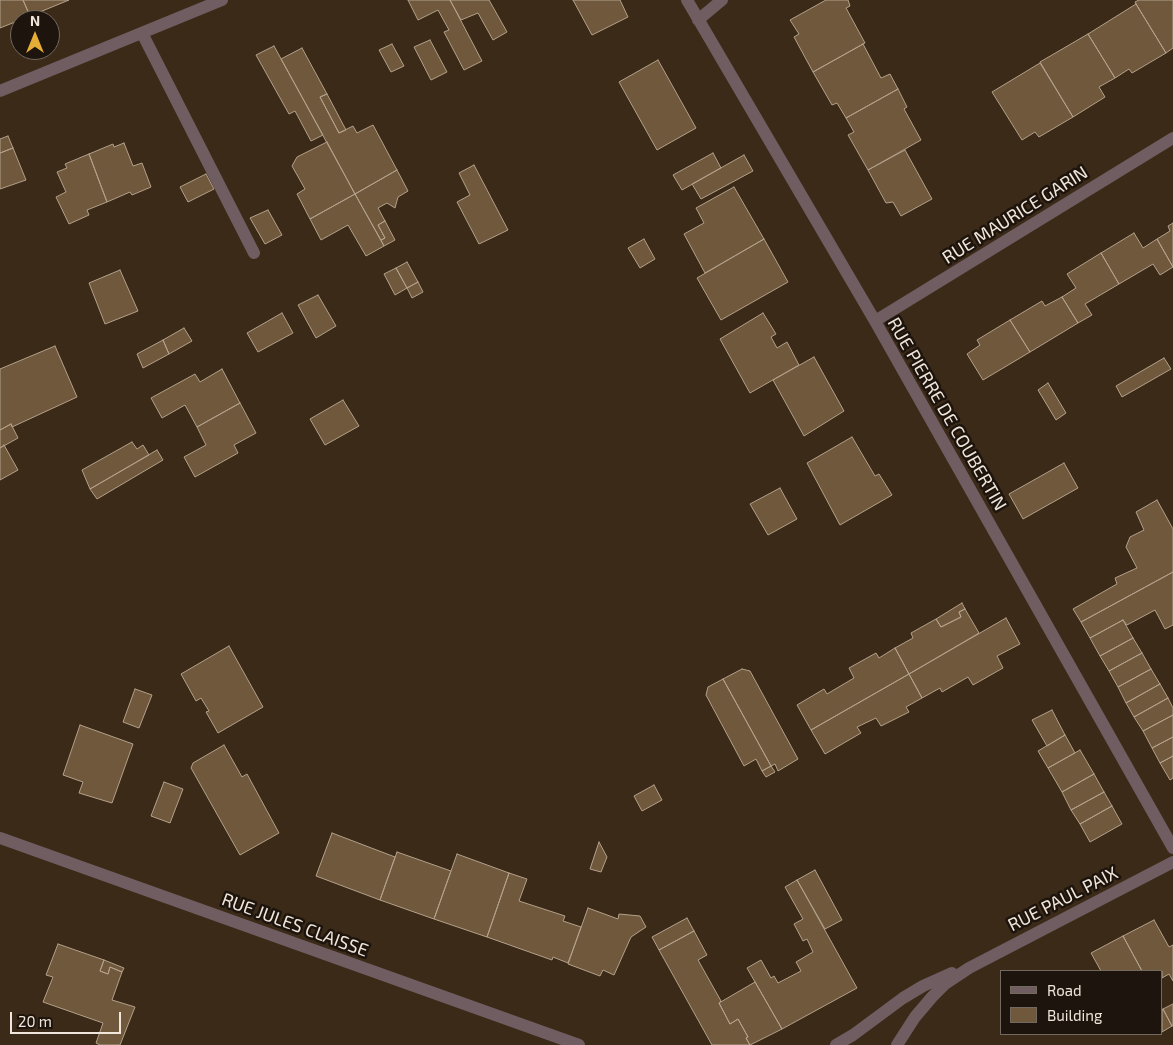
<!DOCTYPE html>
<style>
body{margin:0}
#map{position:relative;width:1173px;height:1045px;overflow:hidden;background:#3c2a19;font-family:"Exo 2",sans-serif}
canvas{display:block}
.legend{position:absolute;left:1000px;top:970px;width:162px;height:65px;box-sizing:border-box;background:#1d150d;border:1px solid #72695f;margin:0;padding:6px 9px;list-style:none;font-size:15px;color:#f1e6db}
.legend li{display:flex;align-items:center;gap:10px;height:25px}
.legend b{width:25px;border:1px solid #72695f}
.north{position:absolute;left:10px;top:10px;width:50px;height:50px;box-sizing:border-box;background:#1d150d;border:1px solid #72695f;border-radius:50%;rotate:0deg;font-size:14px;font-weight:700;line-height:20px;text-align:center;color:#f1e6db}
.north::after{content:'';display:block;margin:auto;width:18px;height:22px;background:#e6ad36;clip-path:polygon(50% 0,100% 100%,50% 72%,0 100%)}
.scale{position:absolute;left:10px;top:1012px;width:111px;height:22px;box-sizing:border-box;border:2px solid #f1e6db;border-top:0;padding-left:6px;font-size:15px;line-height:18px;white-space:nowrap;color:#f1e6db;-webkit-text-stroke:4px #1d150d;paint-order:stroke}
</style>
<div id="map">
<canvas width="1173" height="1045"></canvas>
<ul class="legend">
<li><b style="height:6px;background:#6f5d61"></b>Road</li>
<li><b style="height:14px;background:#6f583c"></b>Building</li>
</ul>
<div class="north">N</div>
<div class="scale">20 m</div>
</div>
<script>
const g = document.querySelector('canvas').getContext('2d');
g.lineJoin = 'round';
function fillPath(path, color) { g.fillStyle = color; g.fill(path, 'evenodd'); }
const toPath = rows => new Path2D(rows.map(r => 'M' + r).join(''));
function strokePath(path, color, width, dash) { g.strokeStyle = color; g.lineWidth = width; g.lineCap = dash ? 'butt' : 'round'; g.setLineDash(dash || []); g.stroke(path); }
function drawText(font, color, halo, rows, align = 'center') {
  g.font = font + ' "Exo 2",sans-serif'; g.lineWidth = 5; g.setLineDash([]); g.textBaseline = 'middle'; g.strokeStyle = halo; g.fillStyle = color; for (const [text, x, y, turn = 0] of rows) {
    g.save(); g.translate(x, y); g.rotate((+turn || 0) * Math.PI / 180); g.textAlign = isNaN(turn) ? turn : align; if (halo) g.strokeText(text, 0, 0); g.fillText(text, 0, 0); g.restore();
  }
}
const building = toPath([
 [0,0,23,0,30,16,0,28,0,0],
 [23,0,69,0,30,16,23,0],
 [408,0,450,0,482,61,464,70,444,32,449,30,438,10,418,20,408,0],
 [450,0,489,0,507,32,493,40,478,13,461,20,450,0],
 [573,0,620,0,628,17,592,35,573,0],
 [826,0,848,0,850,6,846,8,865,43,813,72,794,37,799,34,790,20,826,0],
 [1139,0,1173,0,1173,48,1166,53,1136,4,1135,2,1139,0],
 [1136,4,1166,53,1132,73,1129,69,1115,78,1088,34,1136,4],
 [1088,34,1115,78,1099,87,1105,97,1073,117,1040,62,1088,34],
 [430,40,447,72,431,80,414,47,430,40],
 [392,44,404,66,391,72,379,50,392,44],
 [863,44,881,78,890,74,898,89,846,118,837,103,832,105,813,72,863,44],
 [274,46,323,135,311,141,295,111,289,114,256,55,274,46],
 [302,48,327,94,320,97,339,133,353,126,357,133,373,125,397,170,355,194,281,59,302,48],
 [658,60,696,128,657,150,619,82,658,60],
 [1040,63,1073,117,1039,137,1035,132,1022,140,992,92,1040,63],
 [898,89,907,107,904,109,921,140,868,170,848,135,854,132,846,118,898,89],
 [327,94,346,130,339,133,320,97,327,94],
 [8,136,13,148,0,153,0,139,8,136],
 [327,142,355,194,310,219,297,194,305,189,292,166,297,157,327,142],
 [124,143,133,166,142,163,151,187,132,195,130,192,107,202,89,154,113,144,114,147,124,143],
 [13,148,26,180,0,189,0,153,13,148],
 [905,150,932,199,901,216,893,202,886,203,868,170,905,150],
 [713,153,721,168,682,190,673,175,713,153],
 [89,154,107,202,87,210,89,215,69,224,56,197,66,192,57,172,67,168,65,164,89,154],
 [744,155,753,171,701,199,692,184,744,155],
 [474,165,508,230,479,244,457,202,470,195,459,173,474,165],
 [397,170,408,191,398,197,395,208,387,203,378,208,385,221,378,225,385,238,381,240,355,194,397,170],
 [206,174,214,189,188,202,180,187,206,174],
 [734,187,764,239,705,273,684,234,704,223,696,208,734,187],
 [355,194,384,246,366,256,348,225,321,240,310,219,355,194],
 [268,210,282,235,265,244,250,218,268,210],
 [385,221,395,240,384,246,381,240,385,238,378,225,385,221],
 [1173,223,1173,267,1157,239,1170,231,1168,226,1173,223],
 [1134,233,1143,248,1157,239,1173,267,1160,275,1153,264,1119,284,1101,253,1134,233],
 [644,239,655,259,640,268,628,248,644,239],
 [764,239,788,282,721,320,697,278,764,239],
 [1101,253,1119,284,1085,304,1092,315,1078,323,1062,297,1076,288,1067,274,1101,253],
 [407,262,418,282,407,288,396,268,407,262],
 [396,268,407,288,395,295,384,274,396,268],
 [120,270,138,311,105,324,89,283,120,270],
 [418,282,423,292,412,298,407,288,418,282],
 [318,295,336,326,316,338,298,305,318,295],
 [1062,297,1078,323,1030,352,1010,320,1042,301,1045,306,1062,297],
 [282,313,293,333,258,352,247,333,282,313],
 [763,313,776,334,771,337,777,348,787,342,799,365,750,393,720,339,763,313],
 [1010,320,1030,352,983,380,967,354,980,345,977,340,1010,320],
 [184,328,192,341,169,354,163,340,184,328],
 [163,340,169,354,143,368,137,354,163,340],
 [55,346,77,397,12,427,11,424,0,430,0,369,55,346],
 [814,357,844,411,804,436,773,380,814,357],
 [1164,358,1171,369,1122,397,1116,386,1164,358],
 [222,369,240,403,197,427,185,405,162,418,151,398,195,374,200,382,222,369],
 [1048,383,1066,413,1056,420,1038,390,1048,383],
 [343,400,359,426,325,445,310,419,343,400],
 [240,403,256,433,234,445,238,453,195,477,184,457,206,445,197,427,240,403],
 [11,424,18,438,0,448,0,430,11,424],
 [852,437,875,476,879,474,892,495,840,525,807,463,852,437],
 [132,442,137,449,143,445,149,455,90,489,82,470,132,442],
 [4,445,18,470,0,480,0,448,4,445],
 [157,450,163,460,97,499,90,489,157,450],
 [1064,463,1078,488,1023,519,1009,494,1064,463],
 [780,488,797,519,768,535,750,504,780,488],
 [1157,500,1173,529,1173,572,1081,622,1073,609,1117,584,1115,578,1137,568,1126,547,1130,537,1144,530,1136,512,1157,500],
 [1173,572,1173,625,1165,629,1155,610,1127,625,1123,620,1090,638,1081,622,1173,572],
 [962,603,965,609,959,612,961,617,941,627,936,619,962,603],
 [965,609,979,633,909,674,895,648,913,638,911,633,936,619,941,627,961,617,959,612,965,609],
 [1006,618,1020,644,997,656,1003,668,973,685,968,677,942,692,940,688,922,698,909,674,1006,618],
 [1123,620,1133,638,1100,656,1090,638,1123,620],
 [1133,638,1142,653,1109,671,1100,656,1133,638],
 [229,646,263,707,218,733,206,712,209,711,201,698,196,701,181,674,229,646],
 [895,648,909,674,811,730,797,705,824,689,827,694,854,678,849,668,876,653,879,658,895,648],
 [1142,653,1151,669,1118,687,1109,671,1142,653],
 [742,669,750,671,798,759,778,771,775,764,771,766,723,679,742,669],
 [1151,669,1160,684,1126,703,1118,687,1151,669],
 [909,674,922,698,906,707,909,712,881,726,876,718,857,727,861,733,825,754,811,730,909,674],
 [723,679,771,766,762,771,756,759,744,766,706,695,708,687,723,679],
 [1160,684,1168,698,1134,717,1126,703,1160,684],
 [135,689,152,695,139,728,123,722,135,689],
 [1168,698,1173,708,1173,715,1143,731,1134,717,1168,698],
 [1052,710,1065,735,1047,746,1032,720,1052,710],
 [1173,715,1173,737,1152,748,1143,731,1173,715],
 [80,725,133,744,112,803,79,793,83,782,63,775,80,725],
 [1065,735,1075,753,1048,768,1038,751,1065,735],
 [1173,737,1173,756,1160,763,1152,748,1173,737],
 [224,745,242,777,247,774,279,833,240,855,191,768,193,763,224,745],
 [1080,750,1094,774,1062,792,1048,768,1080,750],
 [1173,756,1173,778,1170,780,1160,763,1173,756],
 [771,766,775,772,766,777,762,771,771,766],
 [1094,774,1104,792,1071,810,1062,792,1094,774],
 [164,782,183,789,170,823,151,816,164,782],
 [654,785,662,800,642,811,634,796,654,785],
 [1104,792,1112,806,1080,824,1071,810,1104,792],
 [1112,806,1122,824,1090,842,1080,824,1112,806],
 [332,833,395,857,380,900,316,876,332,833],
 [599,842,607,857,601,872,590,869,599,842],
 [397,852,451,871,434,919,380,900,397,852],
 [457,854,509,873,487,937,434,919,457,854],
 [815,870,842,920,825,929,797,880,815,870],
 [509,873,527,879,519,901,565,916,563,921,581,927,568,963,553,957,552,960,487,937,509,873],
 [797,880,857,988,782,1029,747,968,761,960,771,978,774,976,778,983,801,971,796,962,813,952,807,939,803,941,794,924,803,919,785,887,797,880],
 [588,908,618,919,619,914,640,916,646,927,631,937,614,975,603,970,600,976,568,964,588,908],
 [687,918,694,931,659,950,652,937,687,918],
 [1154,920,1169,947,1173,945,1173,981,1169,974,1162,978,1162,971,1142,971,1123,936,1154,920],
 [694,931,707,955,698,960,721,1001,719,1003,730,1024,738,1019,748,1037,746,1038,750,1045,712,1045,659,950,694,931],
 [1123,936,1142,971,1101,971,1091,953,1123,936],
 [58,944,104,960,100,971,108,974,110,967,122,972,112,1000,135,1007,120,1045,100,1045,96,1043,103,1023,43,1002,53,977,46,975,58,944],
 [104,960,124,968,122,972,110,967,108,974,100,971,104,960],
 [755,982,782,1029,750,1045,746,1038,748,1037,738,1019,730,1024,719,1003,755,982],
 [1173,1004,1173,1026,1172,1026,1163,1009,1173,1004],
 [1163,1009,1172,1026,1162,1032,1162,1010,1163,1009]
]);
fillPath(building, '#6f583c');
strokePath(building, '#b4a18b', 1);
strokePath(toPath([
 [687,0,875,321,1173,848],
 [698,20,722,0],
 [142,33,254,253],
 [0,91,222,0],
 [875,321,1173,138],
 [0,838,579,1045],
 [836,1045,853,1035,903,998,923,986,952,973],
 [897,1045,915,1017,932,997,945,984,969,968,1173,862]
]), '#6f5d61', 12);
drawText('18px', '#f1e6db', '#1d150d', [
 ["RUE MAURICE GARIN",1015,215,-32],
 ["RUE PIERRE DE COUBERTIN",947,414,60],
 ["RUE PAUL PAIX",1063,899,-27],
 ["RUE JULES CLAISSE",295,925,20]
]);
</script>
